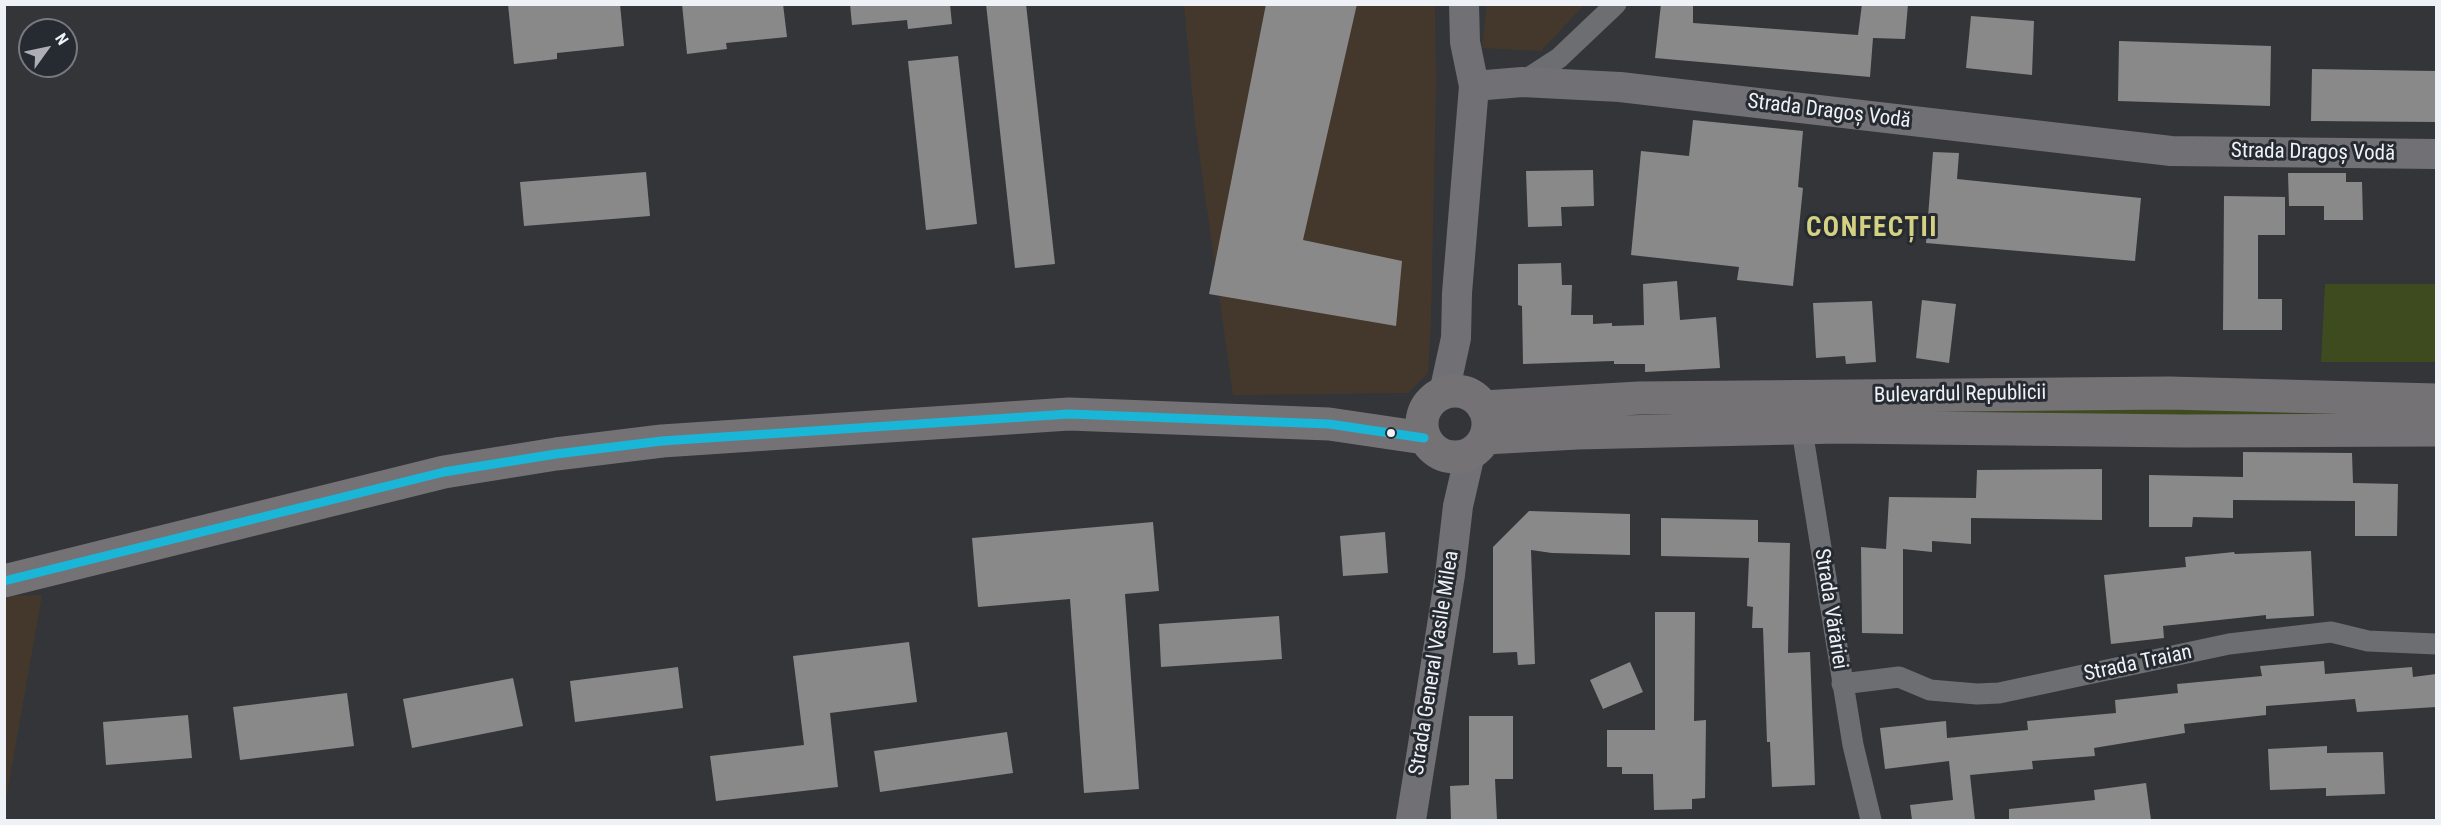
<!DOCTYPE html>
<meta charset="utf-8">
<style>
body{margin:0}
#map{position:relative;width:2441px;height:825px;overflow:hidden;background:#333539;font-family:"Roboto Condensed",sans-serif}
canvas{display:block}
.frame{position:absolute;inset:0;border:6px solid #eef1f6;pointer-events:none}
.north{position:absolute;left:18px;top:18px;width:60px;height:60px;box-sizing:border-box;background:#262a31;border:2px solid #767a80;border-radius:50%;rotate:57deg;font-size:16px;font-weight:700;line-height:24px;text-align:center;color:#eef1f6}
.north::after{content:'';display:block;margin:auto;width:21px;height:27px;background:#adafb4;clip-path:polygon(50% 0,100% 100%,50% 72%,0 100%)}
</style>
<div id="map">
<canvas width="2441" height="825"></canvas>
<div class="frame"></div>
<div class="north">N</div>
</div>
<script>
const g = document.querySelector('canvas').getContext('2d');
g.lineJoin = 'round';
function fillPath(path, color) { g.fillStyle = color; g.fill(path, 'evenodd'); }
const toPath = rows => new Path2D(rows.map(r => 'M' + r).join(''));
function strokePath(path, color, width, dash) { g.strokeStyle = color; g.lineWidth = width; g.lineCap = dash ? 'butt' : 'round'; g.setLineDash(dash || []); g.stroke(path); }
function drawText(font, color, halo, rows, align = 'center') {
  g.font = font + ' "Roboto Condensed",sans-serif'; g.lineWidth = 6; g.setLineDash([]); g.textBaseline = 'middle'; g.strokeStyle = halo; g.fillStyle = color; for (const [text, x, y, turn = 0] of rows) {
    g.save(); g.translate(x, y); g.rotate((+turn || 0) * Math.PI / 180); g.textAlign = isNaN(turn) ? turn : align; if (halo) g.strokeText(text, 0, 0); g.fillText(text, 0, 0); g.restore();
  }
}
fillPath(toPath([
 [1487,4,1584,4,1584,5,1541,51,1482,48],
 [1184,5,1435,5,1436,85,1431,320,1428,373,1408,393,1233,395,1195,123],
 [42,595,5,806,5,596]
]), '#44382d');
fillPath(toPath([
 [2325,284,2436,284,2436,362,2321,362],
 [1911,404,2436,406,2436,417,1911,415]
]), '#3d4b1f');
fillPath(toPath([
 [508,4,620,4,624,46,557,53,557,59,514,64],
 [682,4,783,4,787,37,726,43,727,49,687,54],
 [850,4,950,4,952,24,908,29,907,20,852,25],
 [986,4,1026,4,1055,264,1015,268],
 [1266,4,1357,4,1303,240,1402,261,1396,326,1209,294],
 [1661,4,1693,4,1693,23,1858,35,1862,4,1908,4,1905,39,1873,38,1870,77,1655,58],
 [1971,16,2034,21,2032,75,1966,68],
 [2119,41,2271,46,2270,106,2118,101],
 [958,56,977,224,926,230,908,61],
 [2312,69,2436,71,2436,122,2311,121],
 [1693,120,1803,131,1798,187,1803,188,1793,286,1737,280,1739,267,1631,255,1641,151,1689,156],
 [1933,152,1959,153,1957,179,2141,198,2135,261,1926,243],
 [1593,170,1594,206,1561,207,1562,226,1528,227,1526,171],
 [646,172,650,216,524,226,520,182],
 [2288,173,2346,173,2346,182,2362,182,2363,220,2324,220,2324,206,2289,206],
 [2224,196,2285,197,2285,235,2258,235,2258,299,2282,299,2282,330,2223,330],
 [1561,263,1562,285,1572,285,1571,315,1593,315,1593,324,1612,323,1612,326,1644,325,1643,284,1677,281,1680,320,1716,317,1720,368,1645,372,1645,364,1614,364,1614,361,1523,364,1522,306,1518,305,1518,264],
 [1922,300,1956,304,1949,363,1916,358],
 [1872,301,1876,362,1846,364,1845,356,1816,358,1813,303],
 [2243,452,2352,453,2353,483,2398,484,2397,536,2355,536,2355,501,2233,500,2233,518,2193,517,2192,527,2149,527,2149,475,2243,477],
 [2102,469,2102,520,1971,518,1971,544,1932,541,1932,552,1903,549,1903,634,1862,633,1861,547,1886,549,1889,497,1976,498,1977,470],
 [1529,511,1630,514,1630,555,1552,553,1531,550,1535,664,1518,665,1517,652,1493,653,1493,547],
 [1661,518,1758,520,1758,542,1790,543,1788,653,1810,652,1815,785,1772,787,1770,742,1767,742,1763,628,1752,628,1753,607,1747,606,1749,558,1661,556],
 [1153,522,1159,591,1125,594,1139,789,1084,793,1070,599,978,607,972,538],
 [1385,532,1388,573,1343,576,1340,536],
 [2311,551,2314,616,2266,619,2266,615,2163,626,2164,638,2111,644,2104,575,2186,567,2185,557,2234,552,2235,554],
 [1655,612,1695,612,1694,721,1706,720,1705,798,1692,799,1692,809,1654,810,1653,774,1622,774,1622,767,1607,767,1607,730,1655,730],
 [1279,616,1282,659,1161,667,1159,624],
 [909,642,917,702,830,713,838,787,716,801,710,756,804,745,793,656],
 [2324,661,2325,674,2412,667,2413,677,2436,674,2436,707,2357,712,2355,699,2266,706,2266,715,2184,724,2185,733,2094,748,2095,756,2032,761,2033,769,1970,775,1975,820,1912,820,1910,805,1953,800,1949,761,1885,769,1880,728,1946,721,1947,738,2028,730,2027,721,2116,713,2115,700,2178,693,2177,684,2262,676,2260,666],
 [1630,662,1643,692,1603,709,1590,680],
 [678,667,683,708,575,722,570,681],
 [513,678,523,726,412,748,403,699],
 [347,693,354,746,240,760,233,707],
 [188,715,192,758,106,765,103,722],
 [1469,716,1513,716,1513,779,1495,779,1497,820,1451,820,1450,786,1469,785],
 [1007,732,1013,773,880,792,874,751],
 [2327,746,2327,753,2383,752,2385,794,2326,796,2326,788,2270,790,2268,749],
 [2146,783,2151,820,2009,820,2009,809,2095,800,2094,790]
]), '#8a8989');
strokePath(toPath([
 [1522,82,1559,58,1616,4],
 [1800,418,1853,745,1871,820],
 [1842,684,1899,677,1930,690,1977,694,1999,693,2229,644,2331,632,2368,641,2436,644]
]), '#6c6e71', 21);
strokePath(toPath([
 [1474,86,1522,82,1620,87,2171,151,2436,154],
 [1444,393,1456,338,1457,293,1474,86,1465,42,1464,4],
 [1411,820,1450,575,1458,506,1470,454]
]), '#717074', 30);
strokePath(toPath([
 '1422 424a33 33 0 1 1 66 0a33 33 0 1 1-66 0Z',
 [1483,407,1639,398,2169,393,2436,400],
 [1485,438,1577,433,1838,427,2183,431,2436,430],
 [4,581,444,472,556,454,662,441,1069,414,1329,424,1424,438]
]), '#757276', 33);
strokePath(toPath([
 [4,581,444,472,556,454,662,441,1069,414,1329,424,1424,438]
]), '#1ab6d8', 9);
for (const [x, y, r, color] of [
 [1391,433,5,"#eef1f6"]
]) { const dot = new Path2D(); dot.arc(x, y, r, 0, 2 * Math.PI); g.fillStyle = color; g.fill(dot); strokePath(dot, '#262a31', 2); }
drawText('21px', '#eef1f6', '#262a31', [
 ["Strada Dragoș Vodă",1829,112,7],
 ["Strada Dragoș Vodă",2313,153,1],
 ["Bulevardul Republicii",1960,395,-1],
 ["Strada Vărăriei",1830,609,81],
 ["Strada General Vasile Milea",1435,663,-81],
 ["Strada Traian",2138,664,-12]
]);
g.letterSpacing = '1.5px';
drawText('bold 27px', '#d4d183', '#262a31', [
 ["CONFECȚII",1872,229]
]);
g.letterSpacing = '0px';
</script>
